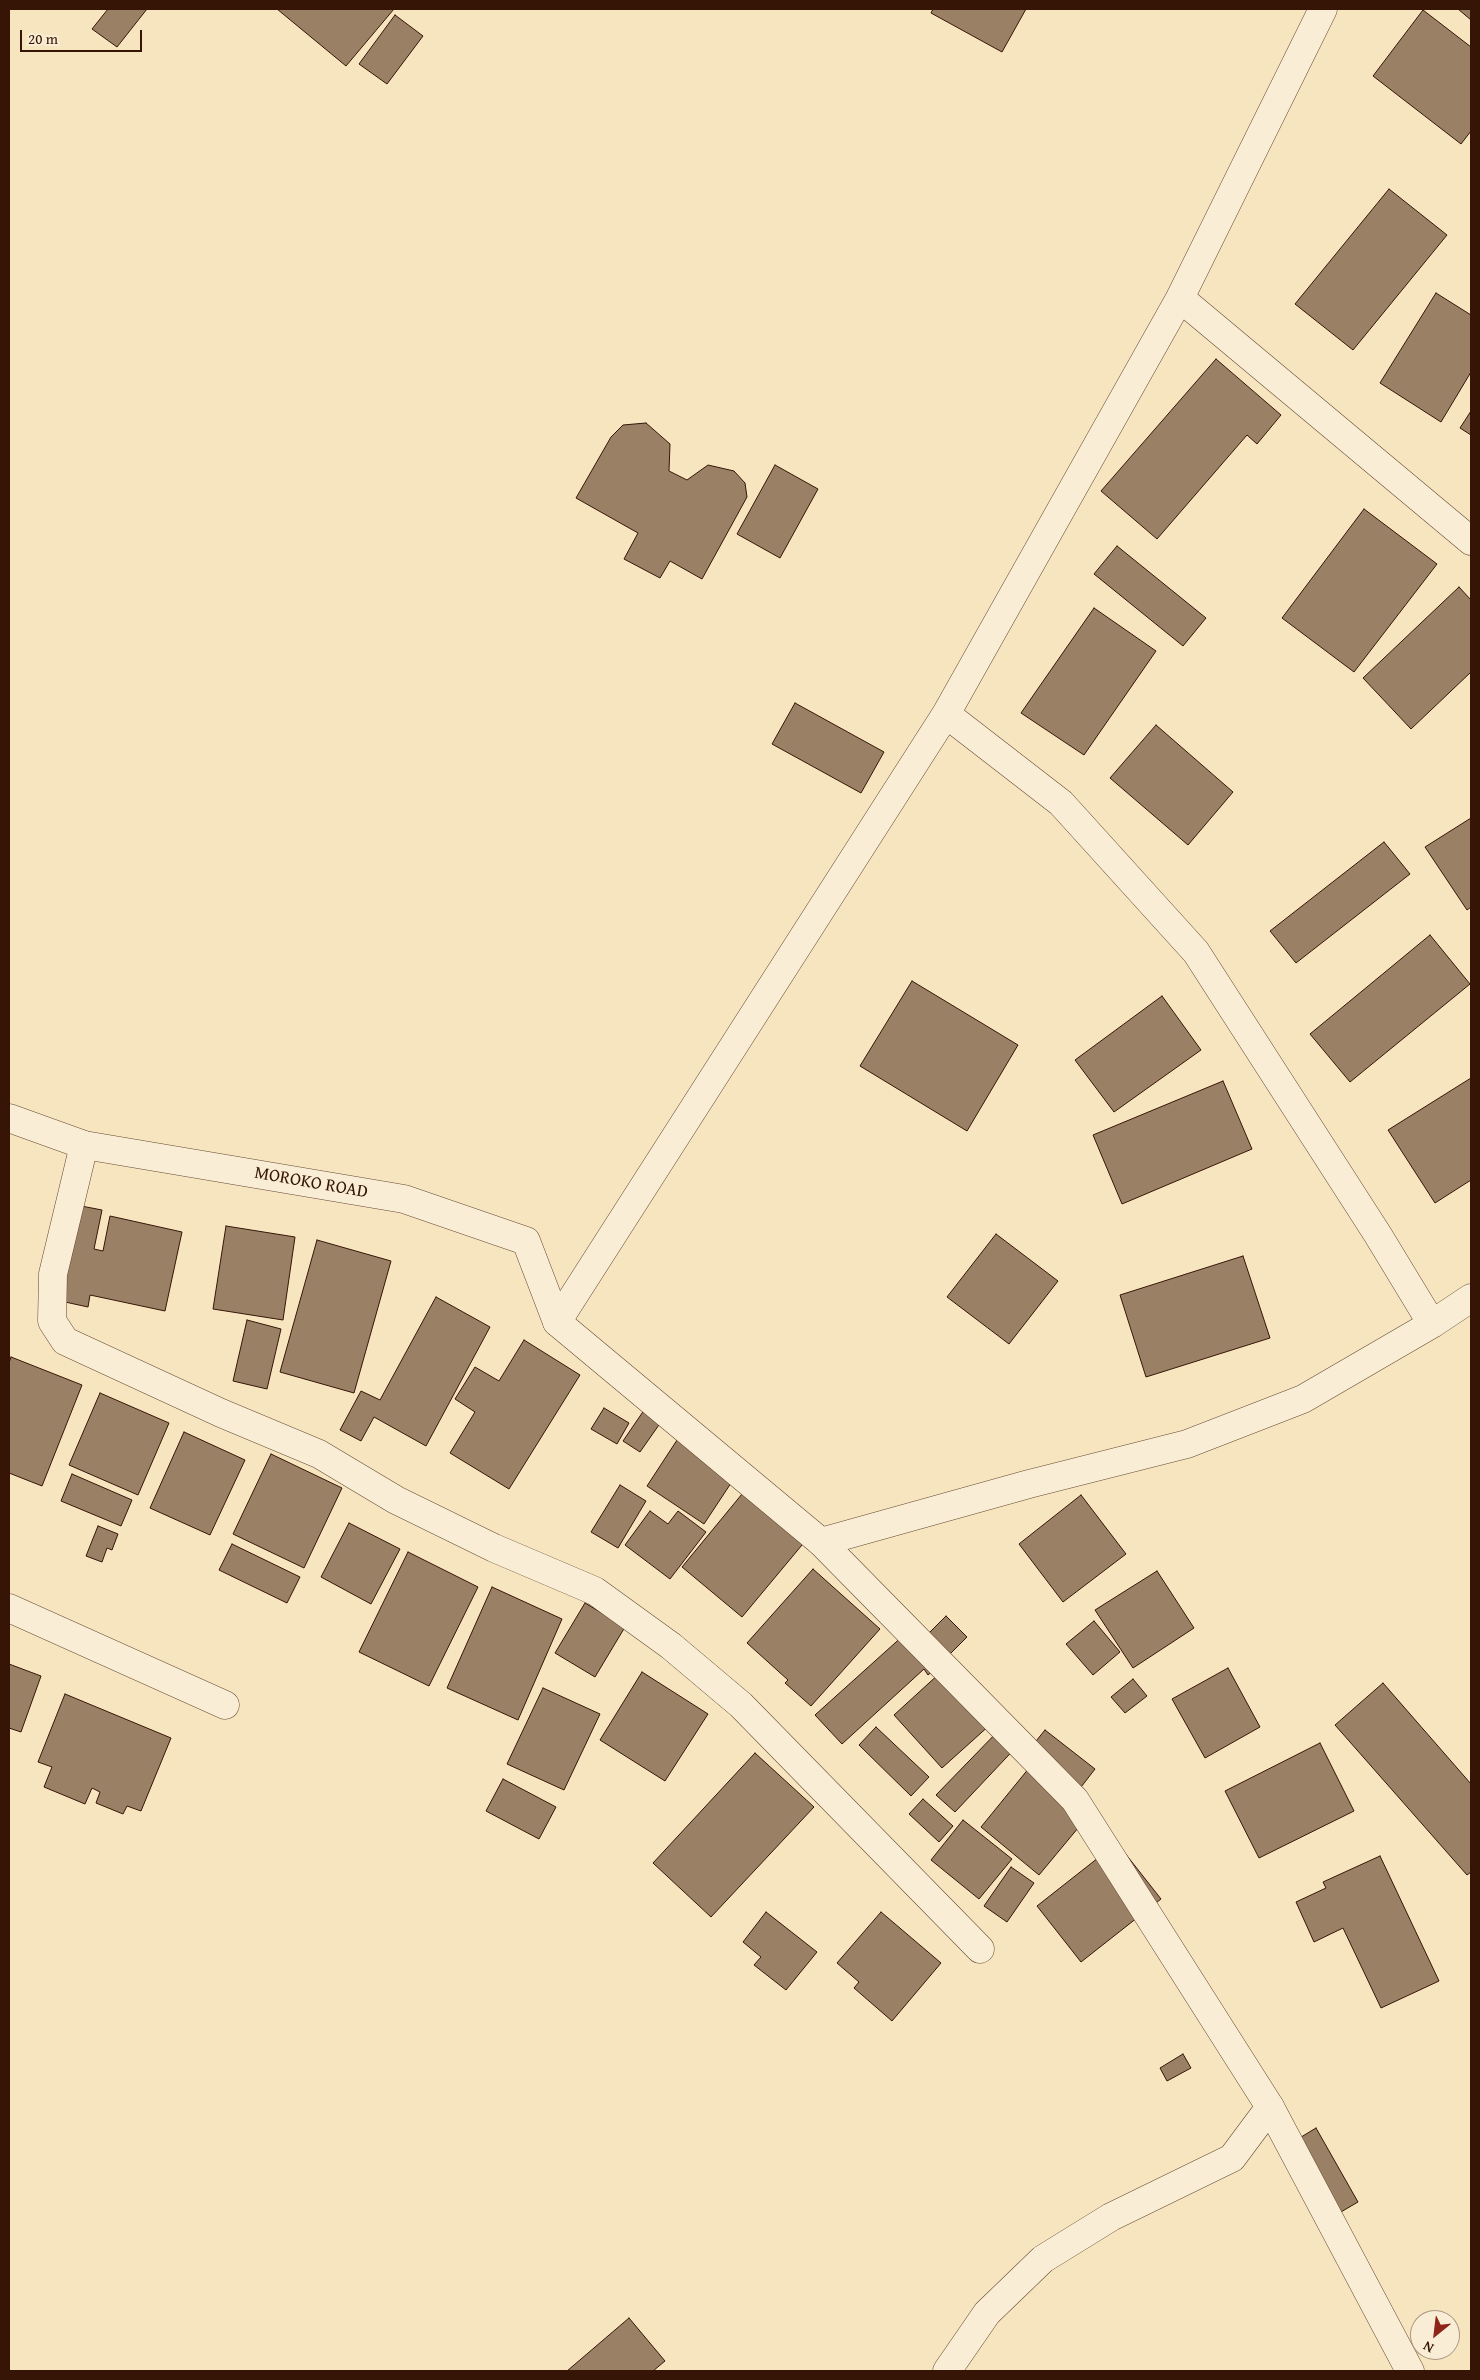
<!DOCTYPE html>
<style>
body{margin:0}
#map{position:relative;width:1480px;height:2380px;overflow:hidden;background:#f6e5be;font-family:"Gentium Book Plus",serif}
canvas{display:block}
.frame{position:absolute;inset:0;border:10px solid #361507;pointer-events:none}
.north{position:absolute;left:1410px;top:2310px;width:50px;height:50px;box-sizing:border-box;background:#f9eed5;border:1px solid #ab9783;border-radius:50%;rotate:209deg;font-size:14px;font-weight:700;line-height:20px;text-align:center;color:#361507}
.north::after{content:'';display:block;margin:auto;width:18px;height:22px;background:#8f2418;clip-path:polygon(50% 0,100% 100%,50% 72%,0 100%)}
.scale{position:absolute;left:20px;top:30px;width:122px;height:22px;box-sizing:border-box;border:2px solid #361507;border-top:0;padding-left:6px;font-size:15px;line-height:18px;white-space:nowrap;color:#361507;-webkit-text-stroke:4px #f9eed5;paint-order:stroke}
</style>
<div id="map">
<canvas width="1480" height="2380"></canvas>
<div class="frame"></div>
<div class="north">N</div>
<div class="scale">20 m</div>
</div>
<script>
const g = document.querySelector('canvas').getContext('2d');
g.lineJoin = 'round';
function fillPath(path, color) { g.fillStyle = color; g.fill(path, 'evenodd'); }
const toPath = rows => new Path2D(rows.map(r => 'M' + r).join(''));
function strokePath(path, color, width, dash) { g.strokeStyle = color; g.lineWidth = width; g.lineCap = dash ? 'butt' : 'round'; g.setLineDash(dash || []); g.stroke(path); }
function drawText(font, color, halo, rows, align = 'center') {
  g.font = font + ' "Gentium Book Plus",serif'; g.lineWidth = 5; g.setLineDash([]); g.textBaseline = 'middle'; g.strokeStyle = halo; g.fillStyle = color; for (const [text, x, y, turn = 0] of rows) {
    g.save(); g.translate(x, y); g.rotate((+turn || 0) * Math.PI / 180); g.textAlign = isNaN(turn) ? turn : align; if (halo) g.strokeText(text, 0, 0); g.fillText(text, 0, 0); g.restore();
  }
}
const building = toPath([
 [108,9,147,9,117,47,92,29,108,9],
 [277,9,394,9,346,66,277,9],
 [933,9,1026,9,1002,52,931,13,933,9],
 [1458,9,1471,9,1471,20,1458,9],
 [1423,10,1471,47,1471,131,1461,144,1373,76,1423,10],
 [395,15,423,36,387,84,359,64,395,15],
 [1389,189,1447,235,1353,350,1295,304,1389,189],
 [1436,293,1471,315,1471,372,1441,422,1380,383,1436,293],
 [1216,359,1281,415,1257,444,1247,435,1157,539,1101,491,1216,359],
 [1471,411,1471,435,1460,428,1471,411],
 [646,423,670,444,669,471,687,480,708,465,734,471,745,483,747,497,702,579,670,561,660,578,624,559,638,533,576,498,611,437,623,425,646,423],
 [775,465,818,489,780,558,737,534,775,465],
 [1364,509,1437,564,1354,672,1282,618,1364,509],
 [1117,546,1206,618,1183,646,1094,574,1117,546],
 [1459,587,1471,600,1471,672,1411,729,1363,678,1459,587],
 [1094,608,1156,651,1084,755,1021,713,1094,608],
 [795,703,884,752,861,793,772,744,795,703],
 [1156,725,1233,792,1188,845,1110,778,1156,725],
 [1471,818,1471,907,1467,910,1425,847,1471,818],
 [1384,842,1410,874,1296,963,1270,931,1384,842],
 [1430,935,1470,984,1350,1082,1310,1034,1430,935],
 [912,981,1018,1045,967,1131,860,1066,912,981],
 [1162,996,1201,1050,1114,1112,1075,1060,1162,996],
 [1471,1078,1471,1180,1435,1203,1388,1130,1471,1078],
 [1223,1081,1252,1149,1122,1204,1093,1135,1223,1081],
 [76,1205,102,1210,94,1249,103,1251,110,1216,182,1232,165,1311,90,1295,88,1307,56,1300,76,1205],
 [226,1226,295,1237,283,1320,213,1309,226,1226],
 [996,1234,1058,1281,1009,1344,947,1297,996,1234],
 [317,1240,391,1261,354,1393,280,1372,317,1240],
 [1243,1256,1270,1338,1146,1377,1120,1295,1243,1256],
 [436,1297,490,1327,426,1446,374,1417,361,1441,340,1430,361,1391,380,1400,436,1297],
 [247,1320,281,1329,267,1389,233,1381,247,1320],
 [524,1340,580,1375,509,1489,450,1453,475,1412,455,1399,475,1367,499,1381,524,1340],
 [11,1357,82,1385,42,1486,9,1473,9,1363,11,1357],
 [100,1393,169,1423,138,1495,69,1465,100,1393],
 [651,1400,668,1412,640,1452,623,1441,651,1400],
 [604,1408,629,1423,617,1444,591,1429,604,1408],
 [184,1432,245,1460,210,1535,150,1508,184,1432],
 [681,1434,739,1471,704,1524,647,1486,681,1434],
 [271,1454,342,1488,304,1568,233,1534,271,1454],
 [72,1474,132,1500,121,1526,61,1501,72,1474],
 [756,1477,817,1527,742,1617,682,1567,756,1477],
 [620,1485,646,1501,618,1548,591,1532,620,1485],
 [1081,1495,1126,1554,1063,1602,1019,1544,1081,1495],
 [650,1511,668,1524,678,1511,706,1532,670,1579,625,1545,650,1511],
 [349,1523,400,1549,371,1604,321,1577,349,1523],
 [98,1526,118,1534,112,1550,107,1548,102,1562,86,1556,98,1526],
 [232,1544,300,1577,287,1603,219,1570,232,1544],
 [408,1552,478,1587,429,1686,359,1652,408,1552],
 [813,1569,880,1629,811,1706,785,1683,788,1680,747,1643,813,1569],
 [1157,1571,1194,1628,1133,1668,1095,1610,1157,1571],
 [492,1587,562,1619,518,1720,447,1688,492,1587],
 [585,1603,625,1627,595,1677,555,1653,585,1603],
 [946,1616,967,1637,946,1658,925,1637,946,1616],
 [1094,1621,1120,1652,1093,1675,1066,1644,1094,1621],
 [905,1634,936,1668,928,1675,924,1669,842,1744,815,1715,905,1634],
 [952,1662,1001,1715,942,1768,894,1715,952,1662],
 [9,1664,41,1676,21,1732,9,1728,9,1664],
 [1228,1668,1260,1727,1205,1758,1172,1699,1228,1668],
 [642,1672,708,1714,665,1781,600,1740,642,1672],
 [1133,1679,1147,1696,1125,1713,1111,1697,1133,1679],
 [1383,1683,1471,1784,1471,1872,1467,1875,1335,1725,1383,1683],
 [543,1688,600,1714,564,1790,507,1764,543,1688],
 [65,1694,171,1738,141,1811,127,1806,123,1814,96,1803,100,1792,92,1788,85,1804,44,1787,52,1767,38,1762,65,1694],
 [1004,1725,1022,1741,955,1812,936,1795,1004,1725],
 [876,1727,929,1777,911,1796,859,1745,876,1727],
 [1045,1730,1095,1769,1078,1791,1028,1751,1045,1730],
 [1320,1743,1354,1811,1259,1858,1225,1791,1320,1743],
 [755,1753,814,1807,711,1917,653,1863,755,1753],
 [1034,1762,1093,1810,1039,1875,981,1827,1034,1762],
 [503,1779,556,1807,539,1839,486,1811,503,1779],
 [923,1799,953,1826,939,1842,909,1814,923,1799],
 [963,1820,1012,1859,979,1899,931,1860,963,1820],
 [1117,1843,1161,1899,1081,1962,1037,1906,1117,1843],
 [1380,1856,1439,1981,1381,2008,1343,1928,1314,1942,1296,1902,1326,1888,1323,1882,1380,1856],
 [1011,1867,1034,1883,1007,1922,984,1906,1011,1867],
 [766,1912,817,1952,786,1990,754,1965,761,1957,743,1942,766,1912],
 [881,1912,941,1963,892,2021,854,1988,859,1982,837,1963,881,1912],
 [1183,2054,1191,2068,1167,2081,1160,2068,1183,2054],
 [1316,2128,1358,2202,1334,2216,1293,2142,1316,2128],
 [629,2318,665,2361,653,2371,567,2371,629,2318]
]);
fillPath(building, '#9a8166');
strokePath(building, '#361507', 1);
const minor = toPath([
 [1180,298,1471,541],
 [946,714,1061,803,1196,952,1378,1235,1432,1324],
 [84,1145,53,1274,52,1321,65,1341,221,1413,319,1454,396,1500,494,1548,595,1591,671,1646,741,1705,980,1949],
 [557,1322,946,714,1180,298,1323,9],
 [821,1542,1029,1484,1187,1444,1303,1399,1432,1324,1471,1298],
 [9,1608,225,1705],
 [947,2371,987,2313,1043,2259,1111,2217,1232,2158,1270,2107]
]);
const tertiary = toPath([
 [9,1118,84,1145,404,1199,526,1241,557,1322,821,1542,1075,1800,1270,2107,1410,2371]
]);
strokePath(minor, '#664935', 29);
strokePath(tertiary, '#664935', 29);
strokePath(minor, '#f9eed5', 28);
strokePath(tertiary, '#f9eed5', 28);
drawText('18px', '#361507', '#f9eed5', [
 ["MOROKO ROAD",311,1183,10]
]);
</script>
